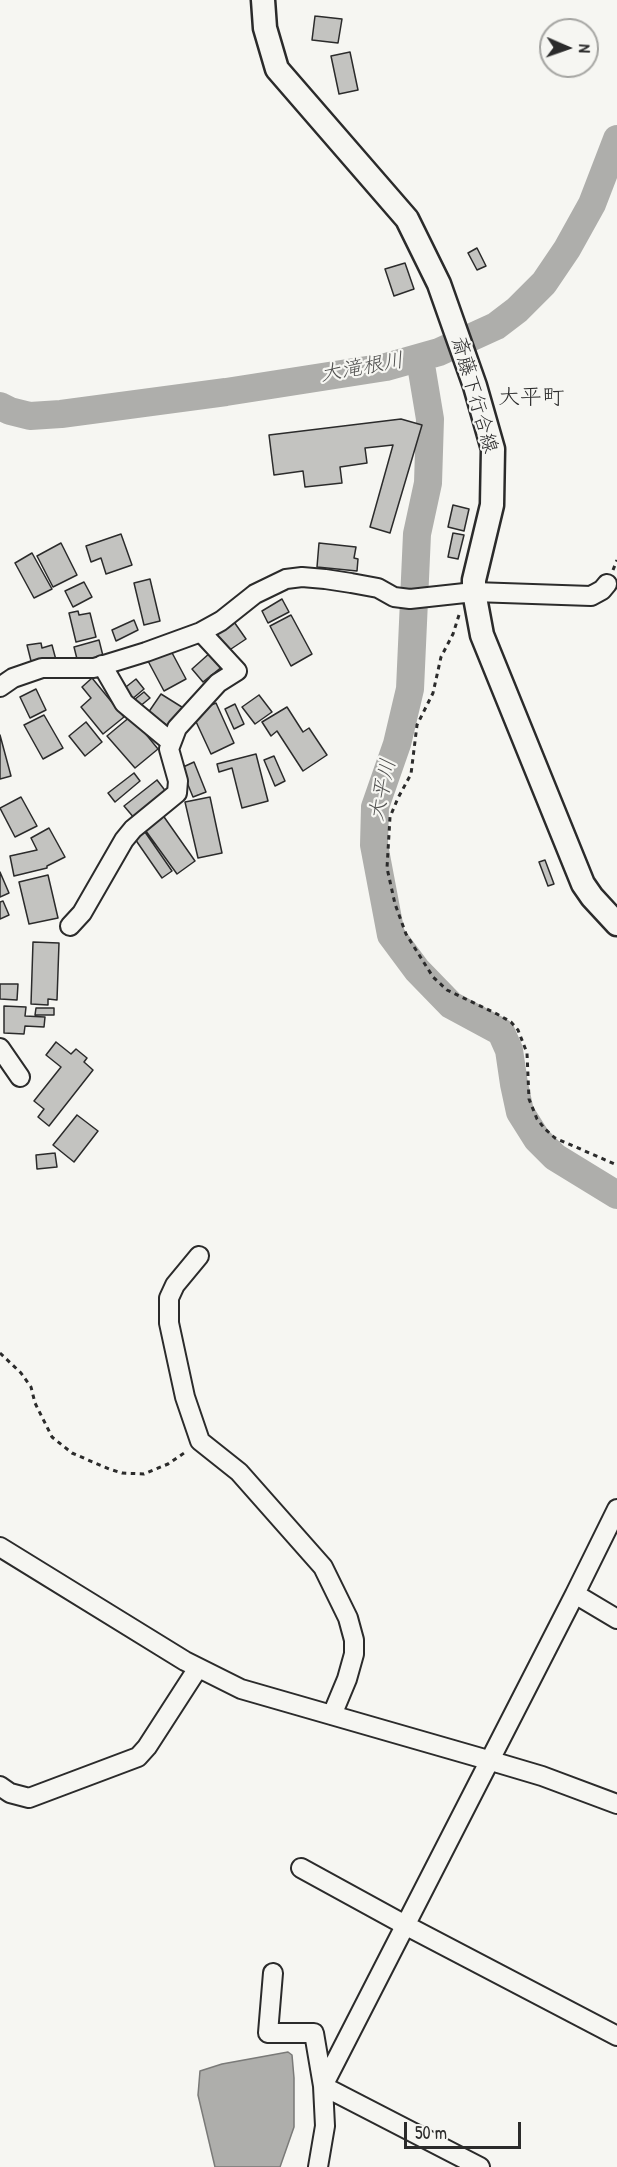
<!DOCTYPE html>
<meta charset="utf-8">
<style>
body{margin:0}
#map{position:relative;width:617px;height:2167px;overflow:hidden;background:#f6f6f2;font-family:"Patrick Hand",sans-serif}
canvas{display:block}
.north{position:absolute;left:539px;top:18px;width:60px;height:60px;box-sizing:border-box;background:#f6f6f2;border:2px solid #a5a5a2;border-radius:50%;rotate:92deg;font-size:16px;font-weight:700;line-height:24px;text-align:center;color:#2b2b2b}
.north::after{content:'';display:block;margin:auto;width:21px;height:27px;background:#2b2b2b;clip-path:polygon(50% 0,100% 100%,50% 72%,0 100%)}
.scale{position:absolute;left:404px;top:2122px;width:117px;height:27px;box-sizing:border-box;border:3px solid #2b2b2b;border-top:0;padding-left:8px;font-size:18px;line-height:21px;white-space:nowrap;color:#2b2b2b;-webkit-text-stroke:4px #f6f6f2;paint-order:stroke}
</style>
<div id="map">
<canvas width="617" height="2167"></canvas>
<div class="north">N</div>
<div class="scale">50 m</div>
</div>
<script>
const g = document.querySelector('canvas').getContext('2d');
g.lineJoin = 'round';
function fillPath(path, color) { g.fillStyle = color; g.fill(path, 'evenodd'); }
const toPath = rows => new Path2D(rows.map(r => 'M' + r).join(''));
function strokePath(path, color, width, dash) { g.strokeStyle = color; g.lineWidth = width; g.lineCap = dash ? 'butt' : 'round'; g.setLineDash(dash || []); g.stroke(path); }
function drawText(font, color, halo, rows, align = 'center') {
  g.font = font + ' "Patrick Hand","Klee One",sans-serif'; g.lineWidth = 4.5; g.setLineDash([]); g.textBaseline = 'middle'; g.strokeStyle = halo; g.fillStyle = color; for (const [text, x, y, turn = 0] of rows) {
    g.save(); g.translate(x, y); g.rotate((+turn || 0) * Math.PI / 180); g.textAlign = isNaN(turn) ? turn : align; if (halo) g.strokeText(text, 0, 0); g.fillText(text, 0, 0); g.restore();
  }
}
const water = toPath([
 [288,2052,292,2055,294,2078,294,2127,280,2167,215,2167,198,2095,200,2071,222,2064,288,2052]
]);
fillPath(water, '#aeaeab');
strokePath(water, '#7a7a78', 1.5);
strokePath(toPath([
 [420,359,430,419,428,483,417,534,410,689,397,744,375,807,374,845,391,935,417,970,451,1005,501,1032,509,1050,514,1084,520,1112,537,1139,555,1157,617,1195],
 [0,406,10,411,30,416,61,414,226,392,386,367,439,352,496,326,517,310,544,283,567,249,592,204,617,139]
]), '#aeaeab', 28);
const building = toPath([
 [315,16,342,19,338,43,312,40,315,16],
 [350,52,358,90,339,94,331,56,350,52],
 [477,248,486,266,477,270,468,253,477,248],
 [405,263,414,289,394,296,385,269,405,263],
 [401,419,422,425,390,533,370,527,393,445,365,448,367,463,340,467,342,483,305,487,303,471,274,475,269,435,401,419],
 [453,505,469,509,464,531,448,527,453,505],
 [453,533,464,535,458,559,448,557,453,533],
 [121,534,132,565,106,574,101,558,91,562,86,546,121,534],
 [61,543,77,575,53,587,37,556,61,543],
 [319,543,356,547,354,558,358,559,357,571,317,567,319,543],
 [32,553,52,589,34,598,15,563,32,553],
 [150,579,160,621,144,625,134,583,150,579],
 [84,582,92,597,73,607,65,591,84,582],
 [282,599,289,612,268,623,262,611,282,599],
 [78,611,79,615,90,613,96,637,76,642,69,613,78,611],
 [291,615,312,654,291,666,270,626,291,615],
 [232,619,246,639,225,653,211,634,232,619],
 [134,620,138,630,116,641,112,630,134,620],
 [99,640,103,656,78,663,74,647,99,640],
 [41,643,42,648,52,645,56,660,32,665,27,645,41,643],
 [170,649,186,679,164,691,148,661,170,649],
 [211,652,223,666,203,682,192,669,211,652],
 [92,678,124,717,103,734,81,707,91,698,82,687,92,678],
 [136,679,144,689,131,700,122,690,136,679],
 [36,689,46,710,30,718,20,697,36,689],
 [144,692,150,698,139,707,134,700,144,692],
 [161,694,185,709,173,729,148,713,161,694],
 [259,695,272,712,255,724,242,707,259,695],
 [216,703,234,743,211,754,192,713,216,703],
 [235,704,244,724,234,729,225,709,235,704],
 [287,707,303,732,309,728,327,755,303,771,277,731,271,736,262,722,287,707],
 [44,715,63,748,43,759,24,725,44,715],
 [131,716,158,749,135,768,107,736,131,716],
 [86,722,102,742,85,756,69,736,86,722],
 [0,735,11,776,0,779,0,735],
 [256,754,268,801,242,808,232,768,219,772,217,764,256,754],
 [274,756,285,781,275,786,264,760,274,756],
 [194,762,206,792,193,797,181,768,194,762],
 [134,773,140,781,115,802,108,793,134,773],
 [157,780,167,793,135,819,124,806,157,780],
 [21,797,37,826,15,837,0,808,21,797],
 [210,797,222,853,198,858,185,802,210,797],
 [162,814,195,861,177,874,143,827,162,814],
 [49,828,65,857,47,866,47,868,14,876,10,856,37,850,31,838,49,828],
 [145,832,172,871,162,878,135,839,145,832],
 [545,860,554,884,548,886,539,862,545,860],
 [0,872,9,893,0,897,0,872],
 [48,875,58,918,29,924,19,882,48,875],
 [3,901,9,915,0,919,0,902,3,901],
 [33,942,59,943,57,1000,48,999,48,1005,31,1004,33,942],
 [0,984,18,984,17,1000,0,999,0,984],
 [4,1006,26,1007,25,1016,45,1017,44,1027,25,1026,24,1034,4,1033,4,1006],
 [36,1008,54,1008,54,1015,35,1015,36,1008],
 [56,1042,71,1054,76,1049,87,1058,84,1062,93,1070,49,1126,38,1117,44,1109,34,1101,61,1067,46,1055,56,1042],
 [77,1115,98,1131,74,1162,53,1145,77,1115],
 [55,1153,57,1167,37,1169,36,1155,55,1153]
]);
fillPath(building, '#c3c3c0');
strokePath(building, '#2b2b2b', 1.5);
const minor = toPath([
 [102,665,124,703,171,742],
 [0,687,13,678,42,668,94,668,146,652,201,632,221,621,255,594,286,579,302,577,325,579,351,583,378,588,394,597,410,599,474,592,591,596,602,590,607,584],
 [70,926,82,913,124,840,133,829,177,793,178,781,169,749,177,728,218,683,237,671,201,632],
 [0,1048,20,1077],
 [199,1256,175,1285,169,1298,169,1323,185,1397,200,1441,239,1472,323,1567,348,1618,354,1640,354,1654,347,1679,332,1715],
 [0,1547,185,1661,241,1689,488,1760,542,1776,617,1804],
 [575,1594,617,1509],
 [0,1786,10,1793,29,1798,138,1757,147,1747,198,1668],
 [301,1868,405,1925,617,2036],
 [273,1973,268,2033,314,2033,323,2086,325,2126,318,2167],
 [480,2167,323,2086,575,1594,617,1619]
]);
const major = toPath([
 [263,0,265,28,277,69,407,219,439,284,475,386,493,449,492,505,474,580,474,592,482,635,583,884,592,897,617,924]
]);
strokePath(minor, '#2b2b2b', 22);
strokePath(major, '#2b2b2b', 27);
strokePath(toPath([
 [613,570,617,560],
 [459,615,453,634,441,657,433,693,417,725,411,774,398,798,390,817,387,868,395,904,406,934,433,977,447,990,497,1014,511,1022,518,1030,527,1053,529,1099,537,1119,545,1129,555,1138,617,1165],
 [0,1353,21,1373,31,1387,35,1403,52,1437,72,1453,109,1469,122,1473,144,1474,168,1464,187,1451]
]), '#2b2b2b', 3, [4.5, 4.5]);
strokePath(minor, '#f6f6f2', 18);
strokePath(major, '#f6f6f2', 22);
drawText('20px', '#2b2b2b', '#f6f6f2', [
 ["斎藤下行合線",474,395,74]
]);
drawText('italic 21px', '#525251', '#f6f6f2', [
 ["大滝根川",362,368,-10],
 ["大平川",383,790,-78]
]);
drawText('22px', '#2b2b2b', '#f6f6f2', [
 ["大平町",531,398]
]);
</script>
